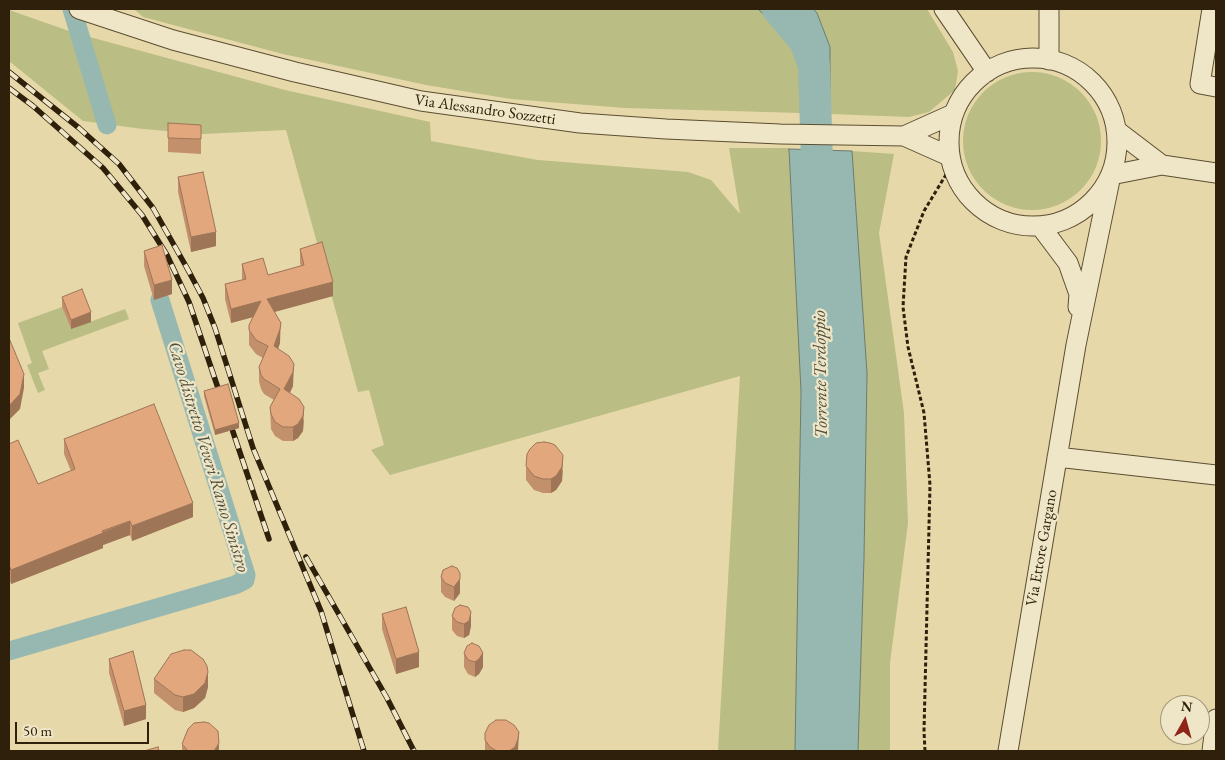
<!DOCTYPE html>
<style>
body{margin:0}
#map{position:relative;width:1225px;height:760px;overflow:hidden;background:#e6d8a9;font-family:"EB Garamond",serif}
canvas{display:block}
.frame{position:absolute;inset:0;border:10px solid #2e200a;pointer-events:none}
.north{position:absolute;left:1160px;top:695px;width:50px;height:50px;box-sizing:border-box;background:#efe6c7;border:1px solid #a2977b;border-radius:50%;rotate:7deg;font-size:14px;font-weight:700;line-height:20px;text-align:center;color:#2e200a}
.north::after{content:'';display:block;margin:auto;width:18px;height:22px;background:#8f2418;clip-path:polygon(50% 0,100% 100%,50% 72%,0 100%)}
.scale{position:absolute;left:15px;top:722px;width:134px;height:22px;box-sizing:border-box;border:2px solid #2e200a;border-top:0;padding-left:6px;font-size:15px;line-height:18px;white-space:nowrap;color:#2e200a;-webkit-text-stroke:4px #efe6c7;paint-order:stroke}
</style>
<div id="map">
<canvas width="1225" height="760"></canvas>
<div class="frame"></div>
<div class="north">N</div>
<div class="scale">50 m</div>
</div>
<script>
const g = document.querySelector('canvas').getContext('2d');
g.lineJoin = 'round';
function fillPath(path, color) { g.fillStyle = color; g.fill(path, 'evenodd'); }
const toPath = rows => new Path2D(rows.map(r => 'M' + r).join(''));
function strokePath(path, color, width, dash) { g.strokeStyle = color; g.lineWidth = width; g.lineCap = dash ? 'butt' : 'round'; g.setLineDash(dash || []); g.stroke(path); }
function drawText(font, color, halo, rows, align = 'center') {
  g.font = font + ' "EB Garamond",serif'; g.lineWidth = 4.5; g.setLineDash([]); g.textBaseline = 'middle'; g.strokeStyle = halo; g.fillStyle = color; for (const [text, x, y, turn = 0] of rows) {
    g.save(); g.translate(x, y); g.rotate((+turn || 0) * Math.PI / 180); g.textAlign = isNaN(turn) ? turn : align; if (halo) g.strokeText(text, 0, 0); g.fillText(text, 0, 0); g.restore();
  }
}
fillPath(toPath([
 [134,9,758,9,787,36,803,60,801,113,625,108,511,99,426,85,283,54,143,17],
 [813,9,927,9,953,52,958,71,955,90,929,112,909,117,830,114,830,47,817,13],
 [9,10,75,33,285,90,430,122,431,141,538,160,688,172,711,180,740,214,729,148,789,148,801,391,795,751,718,751,740,376,390,475,371,450,384,445,369,390,358,392,286,130,203,134,143,129,83,121,9,61],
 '963 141a69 69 0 1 1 138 0a69 69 0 1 1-138 0Z',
 [852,151,894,154,879,233,904,413,908,523,890,663,890,751,858,751,864,558,867,373],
 [62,307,71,329,125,309,129,319,42,351,49,369,38,373,45,390,38,393,27,365,32,363,18,323]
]), '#babd84');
const water = toPath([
 [758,9,813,9,817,13,830,47,830,114,801,113,803,60,787,36,758,9],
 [789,149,852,151,867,373,864,558,858,751,795,751,801,391,789,149]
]);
fillPath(water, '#97b8b0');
strokePath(water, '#6d7b6e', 1);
strokePath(toPath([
 [72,9,107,125],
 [9,651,235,585,245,580,246,575,160,300]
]), '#97b8b0', 19);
strokePath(toPath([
 [778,9,805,41,814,65,818,193]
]), '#97b8b0', 32);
const minor = toPath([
 [79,9,173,40,295,72,421,101,580,123,666,129,780,134,904,136,949,156],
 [944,9,987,72],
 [1049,9,1049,60],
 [1212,9,1200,84,1216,87],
 '949 142a84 84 0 1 1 168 0a84 84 0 1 1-168 0Z',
 [1116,130,1162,165],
 [904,136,953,114],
 [1041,227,1068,263,1079,294,1078,307],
 [1057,457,1216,475],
 [1008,751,1076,345,1111,175,1162,165,1216,173],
 [1212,751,1216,719]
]);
strokePath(minor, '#5c4e32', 21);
strokePath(toPath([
 [925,751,924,731,930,485,924,413,908,347,903,307,906,257,924,211,947,173]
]), '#2e200a', 3, [4, 2.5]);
strokePath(minor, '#efe6c7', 19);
const rail = toPath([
 [9,72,79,128,119,164,153,208,187,268,203,298,215,328,253,448,321,611,364,751],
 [9,88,33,106,103,168,142,215,167,255,189,302,222,400],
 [228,417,269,539],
 [306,557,387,698,414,751]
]);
strokePath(rail, '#2e200a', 5.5);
strokePath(rail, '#efe6c7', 4, [11]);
fillPath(toPath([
 [168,138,201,139,201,154,168,152],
 [178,177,216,246,191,252,178,192],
 [300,249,333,296,274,312,281,323,280,343,278,349,293,386,290,393,304,421,303,431,298,438,293,441,283,441,275,436,271,429,270,407,274,400,264,394,261,389,259,381,259,367,263,358,256,354,249,345,249,325,253,317,231,323,225,299,225,284,242,280,242,264,268,275,301,266,300,263],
 [144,251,172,294,154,300,144,266],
 [62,297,91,322,71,329,62,307],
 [204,391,239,428,215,435,204,396],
 [64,439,193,517,132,541,130,535,103,545,103,548,11,584,9,579,9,444,38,484,71,471,64,454],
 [526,466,563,470,562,481,556,490,551,493,543,493,534,490,526,480],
 [443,570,460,593,454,601,445,597,441,592,441,577],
 [382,614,419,667,396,674,382,629],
 [452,616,471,626,469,635,464,638,457,636,452,630],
 [464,653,483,667,479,674,475,677,468,674,464,667],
 [109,659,146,719,124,726,109,673],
 [154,679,208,687,205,698,194,708,183,712,175,710,154,693],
 [485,733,518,751,485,751],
 [182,744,219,751,182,751]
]), '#c2906b');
fillPath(toPath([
 [216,232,216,246,191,252,191,237],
 [172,280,172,294,154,300,154,285],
 [333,282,333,296,267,314,267,299],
 [261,301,261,315,231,323,231,309],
 [91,312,91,322,71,329,71,320],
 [280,329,280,343,274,360,274,346],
 [294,364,293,386,284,404,284,389],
 [24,374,24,388,20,409,9,420,9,406],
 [304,407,303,431,298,438,293,441,293,427],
 [239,423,239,428,215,435,215,430],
 [563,455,562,481,556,490,551,493,551,479],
 [193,503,193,517,132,541,132,526],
 [130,521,130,535,103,545,103,548,11,584,11,570],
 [460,573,460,593,454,601,454,587],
 [471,612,471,626,469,635,464,638,464,624],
 [419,652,419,667,396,674,396,659],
 [483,653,483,667,479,674,475,677,475,662],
 [208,672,208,687,205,698,194,708,183,712,183,697],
 [146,705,146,719,124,726,124,711],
 [519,732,518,751,509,751],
 [219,743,219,751,214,751]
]), '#9e7557');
const building = toPath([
 [168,123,201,125,201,139,168,138,168,123],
 [203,172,216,232,191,237,178,177,203,172],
 [322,242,333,282,267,299,281,323,280,329,274,346,289,356,294,364,293,372,284,389,299,399,304,407,303,416,298,424,293,427,283,427,275,422,271,414,270,407,280,389,264,379,261,375,259,367,268,346,256,340,249,330,249,325,261,301,231,309,225,284,246,279,242,264,263,258,268,275,304,265,300,249,322,242],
 [162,245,172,280,154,285,144,251,162,245],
 [82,289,91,312,71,320,62,297,82,289],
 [9,338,24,374,20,394,9,406,9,338],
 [228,384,239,423,215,430,204,391,228,384],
 [154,404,193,503,132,526,130,521,102,531,103,533,11,570,9,565,9,444,18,440,38,484,75,469,64,439,154,404],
 [544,442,550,443,555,445,563,455,562,467,556,476,551,479,543,479,534,476,526,466,527,454,530,449,536,443,544,442],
 [452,566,457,568,460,573,460,579,454,587,445,583,441,577,443,570,452,566],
 [460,605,468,607,471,612,469,621,464,624,457,622,452,616,455,608,460,605],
 [406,607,419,652,396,659,382,614,406,607],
 [472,643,479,646,483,653,479,659,475,662,468,660,464,653,467,646,472,643],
 [184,650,191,650,203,659,207,666,208,672,205,683,194,694,183,697,175,695,154,679,171,654,184,650],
 [133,651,146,705,124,711,109,659,133,651],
 [496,720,506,720,514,725,519,732,518,739,515,747,509,751,497,751,490,747,485,740,485,733,489,725,496,720],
 [204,722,209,723,218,731,219,743,214,751,188,751,182,744,188,729,194,723,204,722],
 [158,747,159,751,144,751,158,747]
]);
fillPath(building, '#e2a77c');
strokePath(building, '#9e7557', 1);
drawText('16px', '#2e200a', '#efe6c7', [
 ["Via Alessandro Sozzetti",485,110,8],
 ["Via Ettore Gargano",1042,548,-80]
]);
drawText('italic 18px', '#4e4e3c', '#efe6c7', [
 ["Torrente Terdoppio",821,374,-91],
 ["Cavo distretto Veveri Ramo Sinistro",208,457,73]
]);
</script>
